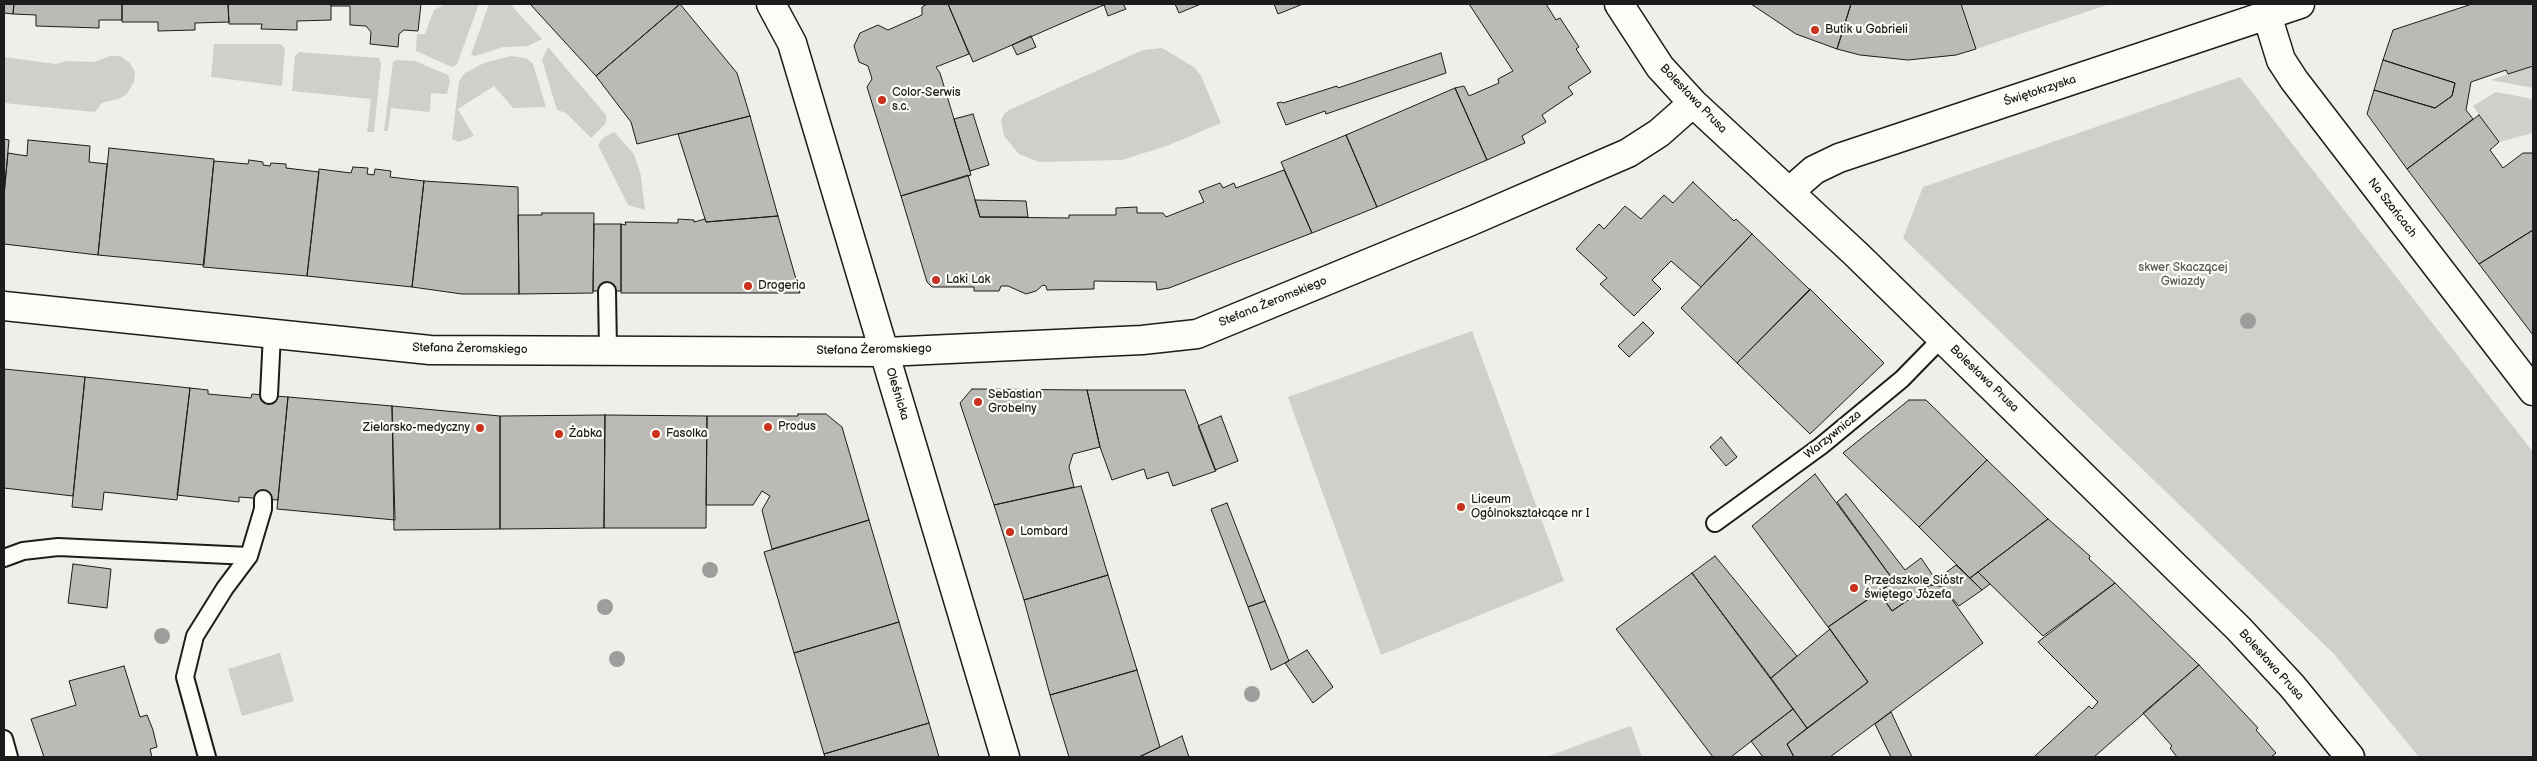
<!DOCTYPE html>
<meta charset="utf-8">
<style>
body{margin:0}
#map{position:relative;width:2537px;height:761px;overflow:hidden;background:#f0eeea;font-family:"Balsamiq Sans",sans-serif}
canvas{display:block}
.frame{position:absolute;inset:0;border:5px solid #1c1c1c;pointer-events:none}
</style>
<div id="map">
<canvas width="2537" height="761"></canvas>
<div class="frame"></div>
</div>
<script>
const g = document.querySelector('canvas').getContext('2d');
g.lineJoin = 'round';
function fillPath(path, color) { g.fillStyle = color; g.fill(path, 'evenodd'); }
const toPath = rows => new Path2D(rows.map(r => 'M' + r).join(''));
function strokePath(path, color, width, dash) { g.strokeStyle = color; g.lineWidth = width; g.lineCap = dash ? 'butt' : 'round'; g.setLineDash(dash || []); g.stroke(path); }
function drawText(font, color, halo, rows, align = 'center') {
  g.font = font + ' "Balsamiq Sans",sans-serif'; g.lineWidth = 4.5; g.setLineDash([]); g.textBaseline = 'middle'; g.strokeStyle = halo; g.fillStyle = color; for (const [text, x, y, turn = 0] of rows) {
    g.save(); g.translate(x, y); g.rotate((+turn || 0) * Math.PI / 180); g.textAlign = isNaN(turn) ? turn : align; if (halo) g.strokeText(text, 0, 0); g.fillText(text, 0, 0); g.restore();
  }
}
fillPath(toPath([
 [445,4,479,4,457,64,452,67,416,51,417,34,425,34,434,10],
 [489,4,510,4,542,39,528,46,503,47,475,56,471,55],
 [1961,4,2107,4,2107,5,1976,49],
 [214,44,281,44,285,49,282,86,211,77],
 [548,47,606,115,606,123,591,138,566,113,557,110,542,60],
 [1162,48,1194,67,1201,76,1221,123,1169,145,1122,160,1039,162,1019,154,1004,136,1001,121,1004,114,1009,110,1143,50],
 [299,52,379,58,381,63,374,132,367,132,371,99,292,91,295,56],
 [110,56,120,56,130,63,135,72,134,82,126,95,118,99,102,103,95,112,4,103,4,57,56,64,67,61,94,62],
 [511,56,526,58,533,64,546,107,513,108,494,86,458,109,474,136,459,142,452,139,459,81,465,73,484,63],
 [396,60,415,61,448,75,450,81,447,94,431,93,430,112,391,108,388,131,384,131,393,62],
 [2533,66,2533,88,2491,80,2508,74],
 [2240,77,2533,452,2533,757,2419,757,2334,654,1903,238,1923,187],
 [2496,92,2533,99,2533,133,2499,142,2473,106],
 [614,132,634,154,641,176,645,210,628,205,598,145,603,138],
 [1472,331,1564,581,1381,655,1288,397],
 [280,653,294,701,242,716,228,669],
 [1631,726,1642,757,1546,757,1622,729]
]), '#d0cfcc');
const building = toPath([
 [4,4,14,4,13,14,4,13,4,4],
 [14,4,122,4,122,20,99,20,99,28,36,26,36,15,13,14,14,4],
 [122,4,228,4,229,22,195,23,195,30,158,31,158,22,122,22,122,4],
 [228,4,331,4,331,20,297,21,297,30,261,29,262,24,229,24,228,4],
 [331,4,421,4,418,31,404,30,399,34,398,47,370,44,371,32,366,26,350,25,350,6,331,6,331,4],
 [530,4,680,4,596,76,530,4],
 [680,4,737,73,750,116,637,144,631,122,596,76,680,4],
 [927,4,948,4,969,54,936,67,940,73,971,175,901,196,867,87,872,79,868,66,859,62,854,46,860,33,878,25,888,30,922,15,922,7,927,4],
 [948,4,1106,4,973,62,948,4],
 [1106,4,1123,4,1126,9,1108,16,1104,5,1106,4],
 [1175,4,1201,4,1179,13,1175,4],
 [1274,4,1303,4,1278,14,1274,4],
 [1469,4,1546,4,1556,20,1560,18,1579,47,1576,49,1591,72,1568,87,1573,94,1542,115,1546,122,1522,136,1525,143,1487,160,1455,88,1464,86,1469,96,1499,83,1498,79,1513,71,1469,4],
 [1751,4,1750,4,1851,4,1837,49,1796,34,1751,4],
 [1851,4,1961,4,1976,49,1956,55,1908,60,1860,55,1837,49,1851,4],
 [2472,4,2533,4,2533,66,2508,74,2506,70,2471,82,2466,110,2473,119,2407,169,2367,114,2374,90,2435,108,2452,96,2455,83,2383,60,2393,30,2472,4],
 [1031,36,1036,47,1017,55,1012,45,1031,36],
 [1441,53,1446,73,1326,114,1325,111,1286,125,1277,103,1281,102,1283,103,1337,86,1338,88,1441,53],
 [2383,60,2455,83,2452,96,2435,108,2374,90,2383,60],
 [1455,88,1487,160,1377,207,1346,135,1455,88],
 [973,114,989,165,970,171,954,119,973,114],
 [2479,115,2499,142,2490,150,2503,168,2523,153,2533,153,2533,230,2479,264,2407,169,2479,115],
 [750,116,778,216,706,222,678,134,750,116],
 [1346,135,1377,207,1312,233,1281,162,1346,135],
 [4,139,9,140,4,195,4,139],
 [28,140,90,146,89,162,107,164,98,255,4,244,4,195,8,153,27,156,28,140],
 [109,148,214,159,204,265,98,255,109,148],
 [249,160,263,162,263,165,270,166,271,163,286,164,286,168,319,172,307,276,203,267,214,161,248,164,249,160],
 [353,167,368,168,367,174,374,175,375,169,391,171,390,177,424,181,412,287,307,276,319,169,351,173,353,167],
 [1284,170,1312,233,1169,288,1157,290,1156,282,1094,281,1094,289,1047,290,1046,286,1043,285,1036,291,1026,294,1008,286,1001,286,999,291,974,291,974,287,932,287,927,282,901,196,968,175,980,217,1069,218,1069,215,1116,215,1116,208,1137,207,1137,213,1163,213,1166,217,1204,202,1199,191,1220,183,1223,188,1234,183,1236,188,1284,170],
 [424,181,518,187,519,294,462,294,412,287,424,181],
 [1693,182,1734,221,1736,219,1752,234,1701,287,1671,261,1652,280,1661,289,1634,316,1600,284,1607,278,1576,249,1599,224,1604,229,1625,206,1641,219,1664,195,1673,203,1693,182],
 [975,200,1026,201,1028,217,980,217,975,200],
 [542,213,594,213,593,293,519,294,518,215,542,215,542,213],
 [778,216,800,293,621,293,621,224,626,225,625,222,678,223,678,219,694,220,694,222,705,219,706,222,778,216],
 [594,224,621,224,621,291,593,291,594,224],
 [2533,230,2533,335,2479,264,2533,230],
 [1752,234,1810,290,1737,363,1681,308,1752,234],
 [1810,289,1884,363,1810,434,1737,363,1810,289],
 [1643,322,1654,333,1629,357,1618,346,1643,322],
 [4,369,85,377,73,496,4,488,4,369],
 [85,377,190,388,177,500,104,492,102,510,72,507,85,377],
 [190,388,208,390,208,394,251,398,252,394,288,397,278,500,239,497,239,502,177,495,190,388],
 [972,389,1087,390,1100,447,1073,454,1069,467,1074,487,994,505,960,403,972,389],
 [1087,390,1185,390,1216,471,1173,486,1168,472,1147,479,1144,469,1112,480,1100,447,1087,390],
 [288,397,392,406,395,520,277,509,288,397],
 [1909,400,1926,400,1987,460,1919,527,1843,453,1909,400],
 [392,406,500,416,500,529,394,530,392,406],
 [798,414,826,414,842,427,869,520,772,549,762,510,770,496,762,491,753,505,706,505,707,416,798,416,798,414],
 [605,415,707,416,706,528,604,528,605,415],
 [605,415,604,528,500,529,500,416,605,415],
 [1221,416,1238,461,1215,470,1198,426,1221,416],
 [1721,437,1737,457,1726,466,1710,447,1721,437],
 [1987,460,2048,519,1970,578,1919,527,1987,460],
 [1815,474,1894,581,1828,627,1752,526,1815,474],
 [1081,486,1108,575,1024,600,994,505,1081,486],
 [1846,494,1905,570,1921,558,1936,580,1956,565,1982,590,1959,606,1941,586,1930,585,1892,611,1879,592,1894,581,1837,502,1846,494],
 [1227,503,1265,601,1248,607,1211,509,1227,503],
 [2048,519,2090,556,2089,559,2115,583,2043,636,1978,572,2048,519],
 [869,520,899,622,794,653,764,552,869,520],
 [1715,556,1797,656,1771,678,1692,573,1715,556],
 [73,564,111,569,107,608,68,603,73,564],
 [1978,572,1990,584,1982,590,1970,578,1978,572],
 [1692,573,1793,709,1731,757,1713,757,1616,629,1692,573],
 [1108,575,1137,670,1050,695,1024,600,1108,575],
 [2115,583,2199,665,2094,757,2034,757,2089,706,2092,709,2098,702,2038,642,2115,583],
 [1930,585,1941,586,1946,591,1983,643,1830,757,1794,757,1787,744,1868,682,1828,627,1879,592,1892,611,1930,585],
 [1265,601,1289,661,1271,670,1248,607,1265,601],
 [899,622,929,723,824,754,794,653,899,622],
 [1830,629,1868,682,1807,728,1771,678,1830,629],
 [1307,650,1333,687,1313,703,1285,663,1307,650],
 [2199,665,2258,728,2256,730,2276,753,2271,757,2177,757,2170,748,2172,746,2143,713,2199,665],
 [124,666,140,717,147,715,153,730,157,747,150,749,152,757,44,757,31,719,76,705,69,681,124,666],
 [1137,670,1160,747,1139,757,1069,757,1050,695,1137,670],
 [1793,709,1807,728,1787,744,1794,757,1763,757,1751,741,1793,709],
 [1891,712,1912,757,1891,757,1875,724,1891,712],
 [929,723,939,757,825,757,824,754,929,723],
 [1182,736,1189,757,1139,757,1160,747,1182,736]
]);
fillPath(building, '#bbbab6');
strokePath(building, '#1c1c1c', 1);
const service = toPath([
 [607,291,608,350],
 [269,395,272,334],
 [1715,523,1821,446,1902,379,1942,338],
 [4,558,23,551,58,547,249,556],
 [4,739,9,757],
 [207,757,185,677,195,636,225,588,249,556,263,509,263,499]
]);
const minor = toPath([
 [771,4,792,43,1005,757],
 [1619,4,1660,67,1693,103,1856,254,2239,629,2292,686,2350,757],
 [2267,15,2281,60,2294,80,2533,391],
 [1789,192,1814,170,1839,158,2300,4],
 [4,306,430,350,885,352,1142,340,1197,334,1471,221,1628,153,1659,133,1693,103]
]);
strokePath(service, '#1c1c1c', 20);
strokePath(minor, '#1c1c1c', 31);
strokePath(service, '#fdfcf7', 16);
strokePath(minor, '#fdfcf7', 28);
g.fillStyle = '#9e9d9b';
for (const [x, y] of [
 [2248,321],
 [710,570],
 [605,607],
 [162,636],
 [617,659],
 [1252,694]
]) { g.beginPath(); g.arc(x, y, 8, 0, 2 * Math.PI); g.fill(); }
for (const [x, y, r, color] of [
 [1815,30,5,"#c8321e"],
 [882,100,5,"#c8321e"],
 [936,280,5,"#c8321e"],
 [748,286,5,"#c8321e"],
 [978,402,5,"#c8321e"],
 [768,427,5,"#c8321e"],
 [480,428,5,"#c8321e"],
 [559,434,5,"#c8321e"],
 [656,434,5,"#c8321e"],
 [1461,507,5,"#c8321e"],
 [1010,532,5,"#c8321e"],
 [1854,588,5,"#c8321e"]
]) { const dot = new Path2D(); dot.arc(x, y, r, 0, 2 * Math.PI); g.fillStyle = color; g.fill(dot); strokePath(dot, '#fdfcf7', 2); }
drawText('12px', '#1c1c1c', '#fdfcf7', [
 ["Butik u Gabrieli",1825,30],
 ["Color-Serwis",892,93],
 ["s.c.",892,107],
 ["Laki Lak",946,280],
 ["Drogeria",758,286],
 ["Sebastian",988,395],
 ["Grobelny",988,409],
 ["Produs",778,427],
 ["Zielarsko-medyczny",470,428,"right"],
 ["Żabka",569,434],
 ["Fasolka",666,434],
 ["Liceum",1471,500],
 ["Ogólnokształcące nr I",1471,514],
 ["Lombard",1020,532],
 ["Przedszkole Sióstr",1864,581],
 ["świętego Józefa",1864,595]
], 'left');
drawText('12px', '#1c1c1c', '#fdfcf7', [
 ["Świętokrzyska",2040,91,-18],
 ["Bolesława Prusa",1693,99,46],
 ["Na Szańcach",2392,208,52],
 ["Stefana Żeromskiego",1273,302,-22],
 ["Stefana Żeromskiego",470,349,1],
 ["Stefana Żeromskiego",874,350,-1],
 ["Bolesława Prusa",1984,379,44],
 ["Oleśnicka",897,394,73],
 ["Warzywnicza",1833,435,-39],
 ["Bolesława Prusa",2271,665,48]
]);
drawText('12px', '#5b5b5a', '#fdfcf7', [
 ["skwer Skaczącej",2183,268],
 ["Gwiazdy",2183,282]
]);
</script>
